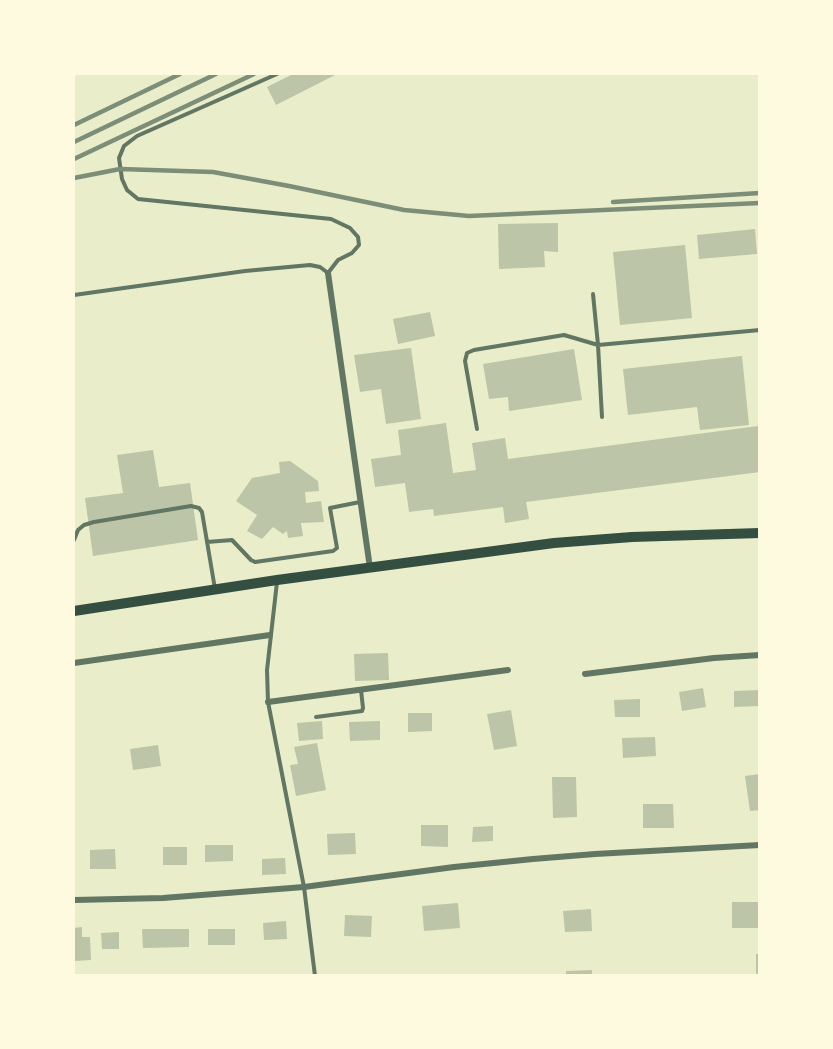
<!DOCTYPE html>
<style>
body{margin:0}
#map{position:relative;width:833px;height:1049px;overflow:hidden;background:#e9edc9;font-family:"Golos Text",sans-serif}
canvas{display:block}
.frame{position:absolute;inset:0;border:75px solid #fefae0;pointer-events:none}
</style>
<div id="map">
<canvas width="833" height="1049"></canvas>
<div class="frame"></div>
</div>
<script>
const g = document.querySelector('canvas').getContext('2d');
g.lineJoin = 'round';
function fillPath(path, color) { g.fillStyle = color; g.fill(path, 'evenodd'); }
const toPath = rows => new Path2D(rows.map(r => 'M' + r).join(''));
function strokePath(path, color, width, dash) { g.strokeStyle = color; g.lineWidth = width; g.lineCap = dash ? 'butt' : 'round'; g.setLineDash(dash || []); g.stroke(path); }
fillPath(toPath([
 [293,74,337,74,276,105,267,87],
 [558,223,558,252,544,251,545,267,499,269,498,224],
 [755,229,757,254,699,259,697,235],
 [685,245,692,318,620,325,613,252],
 [430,312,435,336,398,344,393,319],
 [411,348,421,419,386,424,381,389,360,392,354,355],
 [574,349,582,400,509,411,508,397,489,399,483,364],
 [742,356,749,425,700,430,697,407,628,415,623,369],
 [446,423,453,473,476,470,472,443,505,438,508,459,758,426,760,472,526,502,529,519,505,523,503,507,434,516,433,509,409,512,405,483,375,487,371,459,401,455,398,430],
 [153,450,159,487,190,483,198,540,93,556,85,498,123,493,117,455],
 [290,461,318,481,319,491,305,492,306,503,321,501,324,522,301,523,303,536,288,538,287,531,283,534,273,527,262,539,247,531,257,515,236,501,252,478,280,473,279,462],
 [388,653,389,680,355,681,354,654],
 [703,688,706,707,682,711,679,692],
 [760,690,760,706,734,707,734,691],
 [640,699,640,717,615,717,614,700],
 [511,710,517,746,494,750,487,714],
 [408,713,432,713,432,731,408,732],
 [322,721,323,739,299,741,297,723],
 [380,721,380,740,350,741,349,722],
 [655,737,656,756,623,758,622,738],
 [317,743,326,790,296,796,290,765,298,764,294,747],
 [158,745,161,766,133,770,130,749],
 [760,774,760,810,750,811,745,776],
 [552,777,576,777,577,817,553,818],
 [643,804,673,804,674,828,643,828],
 [421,825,448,825,448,847,421,846],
 [493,826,493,841,472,842,473,827],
 [355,833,356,854,328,855,327,834],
 [205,845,233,845,233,861,205,862],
 [163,847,187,847,187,865,163,865],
 [115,849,116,869,90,869,90,850],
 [285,858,286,874,262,875,262,859],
 [732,902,759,902,759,928,732,928],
 [458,903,460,928,424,931,422,906],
 [591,909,592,931,565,932,563,911],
 [345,915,372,916,371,937,344,936],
 [286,921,287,939,264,940,263,923],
 [82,927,82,937,90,937,91,960,74,961,74,928],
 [142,929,189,929,189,947,143,948],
 [208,929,235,929,235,945,208,945],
 [119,932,119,949,102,949,101,933],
 [756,954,760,954,760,974,756,974],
 [592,970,592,976,566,976,566,971]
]), '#bcc5a7');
strokePath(toPath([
 [593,294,598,345,602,417],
 [74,295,245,271,310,265,320,267,328,273,338,260,352,253,359,245,358,237,350,228,331,219,138,199,127,190,122,179,119,158,124,146,137,136,277,74],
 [477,429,465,361,467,353,474,350,564,335,598,345,760,330],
 [74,540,78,530,84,525,94,522,191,506,199,508,202,512,215,589],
 [207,542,232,540,251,560,255,562,333,551,337,548,330,508,360,502],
 [277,582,267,670,268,702,304,887,315,976],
 [316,717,362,711,363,708,361,690]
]), '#617663', 4);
strokePath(toPath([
 [328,273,370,568],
 [74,663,270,635],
 [585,674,714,658,760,655],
 [268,702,508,670],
 [74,900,163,898,304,887,454,867,533,859,595,854,760,845]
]), '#617663', 6);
strokePath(toPath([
 [74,611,277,580,554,543,632,537,760,533]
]), '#344e41', 10);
strokePath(toPath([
 [74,125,180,74],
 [74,142,216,74],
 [74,159,254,74],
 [74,178,120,169,213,172,289,186,404,210,469,216,760,203],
 [613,202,760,193]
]), '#7c8e77', 4.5);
</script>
